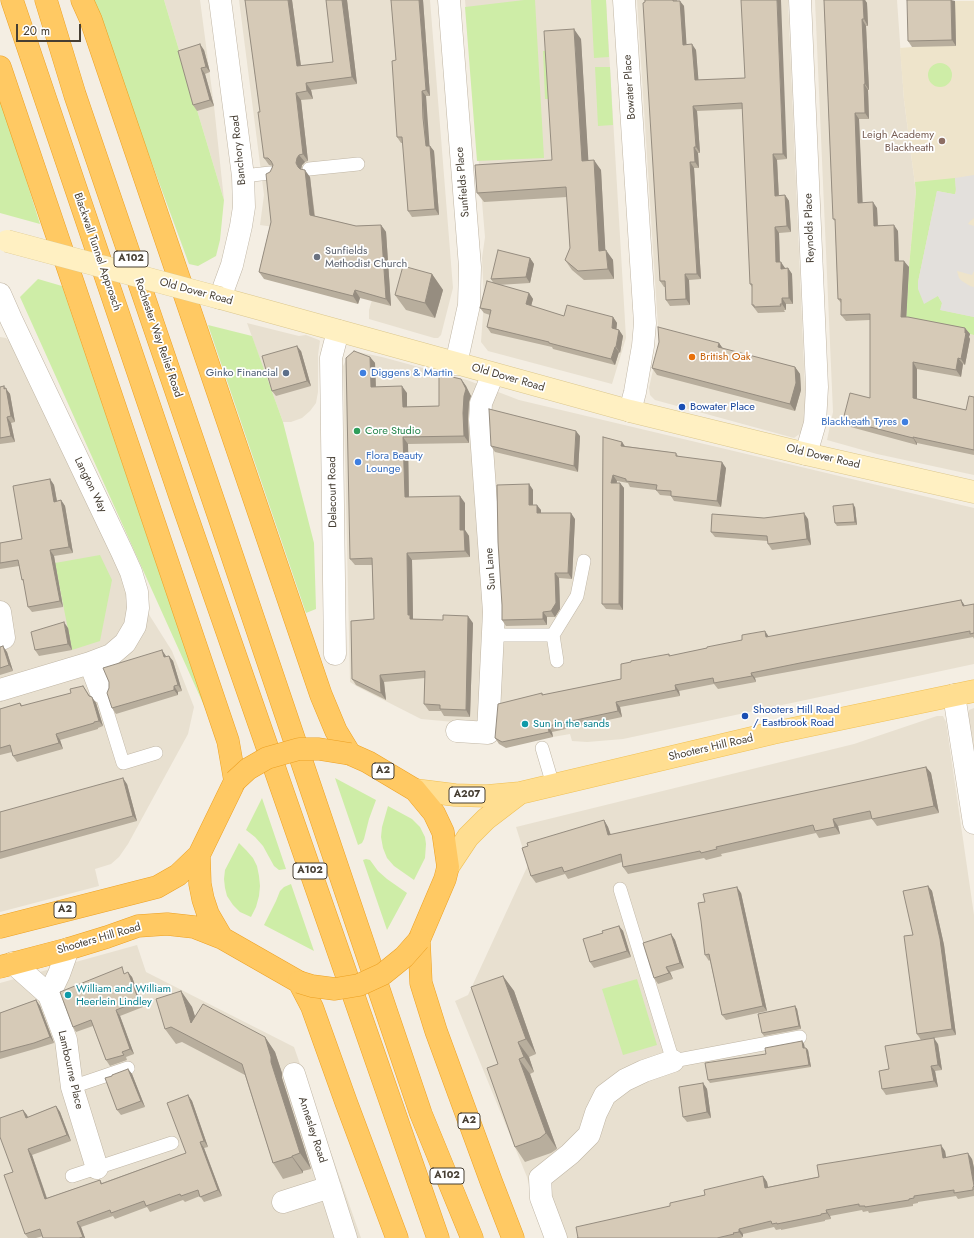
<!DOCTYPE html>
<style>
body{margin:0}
#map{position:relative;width:974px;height:1238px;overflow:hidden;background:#f4eee3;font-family:Jost,sans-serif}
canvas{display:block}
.scale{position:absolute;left:16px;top:24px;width:65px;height:18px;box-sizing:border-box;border:2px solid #463e33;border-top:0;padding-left:5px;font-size:12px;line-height:14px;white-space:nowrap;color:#463e33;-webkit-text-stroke:3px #fff;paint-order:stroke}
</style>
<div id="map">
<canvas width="974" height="1238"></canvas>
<div class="scale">20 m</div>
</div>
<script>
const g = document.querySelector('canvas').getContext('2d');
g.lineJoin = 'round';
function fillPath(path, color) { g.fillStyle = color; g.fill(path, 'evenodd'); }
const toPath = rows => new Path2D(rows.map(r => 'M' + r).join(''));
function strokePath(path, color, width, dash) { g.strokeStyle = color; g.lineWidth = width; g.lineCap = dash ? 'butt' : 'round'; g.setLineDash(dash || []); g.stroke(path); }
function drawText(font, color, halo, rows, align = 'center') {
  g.font = font + ' Jost,sans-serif'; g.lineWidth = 3.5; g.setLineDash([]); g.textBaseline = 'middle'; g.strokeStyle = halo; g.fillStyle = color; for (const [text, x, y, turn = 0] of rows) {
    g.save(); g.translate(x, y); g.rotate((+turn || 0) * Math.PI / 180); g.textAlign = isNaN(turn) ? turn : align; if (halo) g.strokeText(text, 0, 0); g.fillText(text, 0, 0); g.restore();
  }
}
fillPath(toPath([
 [164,0,200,0,214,106,224,200],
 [239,0,430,0,453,288,441,335,438,338,434,338,369,319,369,310,374,293,274,227,260,225,264,195],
 [465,0,606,0,626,338,612,384,488,351,481,342,484,301,482,258,485,237],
 [637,0,788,0,806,412,805,430,794,438,655,400,650,395,649,388,659,343],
 [815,0,897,0,904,100,916,192,909,267,906,319,915,322,974,335,974,475,877,454,827,440,833,412],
 [247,323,299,336,306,335,319,340,320,341,318,355,318,392,316,403,310,411,302,418,291,422,283,422],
 [0,337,6,338,12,344,119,567,172,651,194,707,188,734,128,844,119,857,111,864,95,869,99,886,0,912],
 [356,352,363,353,382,357,467,380,519,400,974,508,974,664,623,739,587,742,572,741,570,734,553,737,546,699,476,724,421,719,358,687,350,682,343,366,346,360,350,355],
 [974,708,974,753,968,715,969,710],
 [937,716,943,716,946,722,974,915,974,1238,549,1238,530,1188,527,1177,455,1001,468,995,528,865,516,827,854,744],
 [137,945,146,972,294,1047,361,1238,0,1238,0,983]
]), '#e8e0d0');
fillPath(toPath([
 [911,1,974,1,974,335,906,319,909,267,916,192,904,100,900,48,912,47]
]), '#eee4cb');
fillPath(toPath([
 [92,0,164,0,224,200,220,240,216,256,198,266,189,264],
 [524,0,535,0,544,158,477,161,465,7],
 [591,0,606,0,609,57,594,58],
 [552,50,555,99,545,99,543,51],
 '928 75a12 12 0 1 1 24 0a12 12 0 1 1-24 0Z',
 [595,67,610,67,613,125,598,126],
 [0,96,40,224,0,213],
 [955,178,956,189,955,194,953,194,937,191,918,282,937,296,938,296,942,303,941,310,974,317,974,335,906,319,909,267,916,192,915,182],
 [38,279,62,286,206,710,20,297],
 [208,325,252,336,283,422,314,543,316,609,306,613],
 [100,555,112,580,100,641,72,650,55,563],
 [335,778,376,800,369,819,364,839,362,843,358,845],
 [262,798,286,869,279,870,274,866,263,846,255,837,246,830],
 [388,806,412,819,420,827,425,837,426,844,425,858,414,880,394,866,387,858,383,848,381,837,382,827],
 [239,843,246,850,253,858,257,866,259,876,260,886,259,896,256,907,251,917,240,912,233,905,227,896,225,888,224,879,225,870],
 [366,859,370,860,378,871,387,879,407,893,387,930,363,860],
 [291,884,314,951,264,925,276,901,280,891,284,887],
 [637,979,657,1045,623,1055,602,989]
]), '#ceeda7');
fillPath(toPath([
 [974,175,974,218,970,221,968,224,974,226,974,271,972,275,957,271,959,278,962,281,970,286,974,287,974,317,940,310,942,303,938,296,924,304,918,289,918,282,937,191,953,194,955,194,956,192,955,178]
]), '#e3e0dc');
const lane = toPath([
 [309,169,358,164],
 [243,176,270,173],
 [493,635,553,635,557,661],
 [553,635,577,596,584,561],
 [101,692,123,763,156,753],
 [542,748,553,785],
 [620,889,673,1061,800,1037],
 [72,1087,128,1068],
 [72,1176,172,1143]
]);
const street = toPath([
 [220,0,243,176,244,207,241,226,232,265,220,298],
 [449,0,470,267,469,305,456,364],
 [624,0,645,323,643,346,635,392,630,411],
 [800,0,817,387,815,423,806,454],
 [0,294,11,319,122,552,131,572,137,592,138,608,135,626,125,643,111,655,90,663,0,690],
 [0,612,4,638,0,639],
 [335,654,331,358,338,331],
 [90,663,101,692],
 [954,695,974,823],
 [457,731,488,733,494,612,480,420,481,403,493,374],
 [13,963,49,995,66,1040,72,1087,97,1168],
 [49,995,59,974,68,949],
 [294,1074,346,1238],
 [283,1202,330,1187],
 [556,1238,541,1198,540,1178,570,1154,589,1135,596,1113,605,1095,625,1080,644,1071,673,1061]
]);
const secondary = toPath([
 [220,298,630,411,806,454,974,492]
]);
const primary = toPath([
 [415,790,455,795,487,796,520,793,773,733,974,691],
 [448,867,468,837,486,819,520,793]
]);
const highway = toPath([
 [12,0,183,505,438,1238],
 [46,0,75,95,219,517,421,1114,472,1238],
 [82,0,91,20,321,695,336,731,350,754,368,762,415,790,434,813,443,832,448,867,445,879,419,940,421,983,436,1031,491,1181,513,1238],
 [0,67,228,741,235,781,199,855,200,884,203,899,208,914,222,938],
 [0,927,157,887,178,875,199,855],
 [0,967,68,949,107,937,138,926,167,924,194,927,222,938,299,982,312,1007,346,1102,397,1238]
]);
strokePath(lane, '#c0b6a5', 14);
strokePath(street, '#c0b6a5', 23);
strokePath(secondary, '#dbc78f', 23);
strokePath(primary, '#f0c055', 23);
strokePath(highway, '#eda123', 23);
strokePath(lane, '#fff', 13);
strokePath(street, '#fff', 22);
strokePath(secondary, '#fff0c2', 22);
strokePath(primary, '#ffde91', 22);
strokePath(highway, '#ffc963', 22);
const secondaryBridge = toPath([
 [7,241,220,298]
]);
const highwayBridge = toPath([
 [235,781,248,769,267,758,299,749,319,749,350,754],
 [299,982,312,986,335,989,359,985,383,974,404,957,419,940]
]);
strokePath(secondaryBridge, '#dbc78f', 23, []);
strokePath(highwayBridge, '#eda123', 23, []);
strokePath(secondaryBridge, '#fff0c2', 22);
strokePath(highwayBridge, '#ffc963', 22);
fillPath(toPath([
 [245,0,292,0,301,66,333,62,326,0,347,0,357,84,311,90,313,99,301,100,308,161,305,162,302,165,301,169,310,177,315,216,356,226,381,225,386,232,391,306,360,298,358,304,264,279,259,272,271,222,270,172,273,166,269,165,264,158,260,112],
 [391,0,423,0,430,96,426,96,427,124,429,146,430,146,434,151,439,215,412,217,408,211,403,143,401,143,397,137,396,60],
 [645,0,677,0,677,1,684,6,686,45,696,50,698,80,745,78,787,159,777,160,779,196,785,195,789,201,791,232,779,233,780,262,785,268,788,268,792,274,793,304,786,304,786,310,784,310,785,312,758,313,752,305,752,287,750,284,743,109,697,111,700,153,698,153,699,168,694,168,701,279,689,280,690,305,670,306,666,300,665,287,664,287,660,281],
 [824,0,865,0,867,3,868,26,866,26,869,90,868,90,869,119,859,119,862,203,877,208,878,225,898,231,899,261,909,267,906,317,965,328,970,334,969,337,970,339,965,365,963,364,961,377,917,369,917,399,966,410,974,397,974,455,917,443,917,445,847,426,843,420,870,398,870,320,846,321,841,315,841,303,838,299,835,221,833,219],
 [955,1,956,46,912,47,908,41],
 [581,39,588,160,601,170,605,251,613,260,614,279,584,280,572,270,565,260,570,248,567,197,484,202,477,193,552,160],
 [204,50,210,72,205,74,214,106,197,111,193,105],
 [530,258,534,264,530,283,498,285,529,293,533,299,531,306,564,316,613,317,617,323,616,329,619,330,623,336,620,353,619,352,615,365,553,349,552,347,491,333,487,327,490,315,484,313,480,308,494,284,491,279],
 [432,274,443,290,435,318,406,310,395,295],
 [719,343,723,349,795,367,800,374,801,390,795,411,657,375,652,368],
 [301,351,311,386,276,396,272,391],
 [370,357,375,363,376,387,407,393,407,407,439,406,461,379,466,386,471,396,469,402,468,419,469,443,408,444,409,497,465,503,465,530,469,536,470,557,412,560,413,619,473,623,470,717,444,716,441,711,429,711,424,704,425,678,384,682,386,700,356,685,352,679,374,619,372,565,355,565,350,559],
 [0,387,5,388,10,394,15,422,11,423,15,442,0,444],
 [580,436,578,472,495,452,491,446],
 [603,437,622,442,625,446,676,453,678,456,726,468,721,507,674,501,671,496,660,495,656,490,630,487,628,483,617,481,617,483,620,483,624,488,623,610,606,609,602,604],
 [50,479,54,485,57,501,61,500,65,506,73,553,54,556,63,607,32,612,28,607,24,582,22,580,19,566,0,569,0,543,22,539],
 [529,484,533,490,533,505,541,510,541,513,575,519,572,579,559,578,560,609,555,617,547,617,547,625,506,626,502,620],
 [855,507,857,525,837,526,835,523],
 [764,518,808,519,811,545,772,550,768,544,768,541,715,537,711,532],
 [961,600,965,606,974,604,974,639,973,637,804,669,755,678,756,682,718,689,714,684,679,691,680,696,620,707,622,717,552,732,553,737,506,748,499,744,495,738,542,693,543,695,621,679,669,654,670,656,707,648,742,640,765,631,768,637],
 [68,628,72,650,39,656,35,650],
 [0,647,7,652,13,671,0,675],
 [166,656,169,656,173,661,182,691,178,692,178,695,116,714,112,708],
 [83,686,90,696,96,703,103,726,98,728,98,729,60,740,63,749,17,762,13,756,12,752,0,755,0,709,20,703,23,706,71,693],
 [926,767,931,773,939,813,877,826,872,819,838,826,840,834,819,838,816,833,721,854,722,856,706,860,704,858,628,874,623,867,622,862,568,879,565,874,536,883,531,876,604,820,608,827,611,835],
 [127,784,137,821,0,859,0,812],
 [928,886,932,891,944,945,956,1035,921,1040,917,1034,913,935],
 [741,893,767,1011,726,1020,722,1015,710,960,709,961,705,955],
 [619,926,623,931,631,957,594,968,590,962,603,933],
 [671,934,675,940,684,968,670,972,673,979,658,984,654,978],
 [126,973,132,977,143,1007,120,1016,134,1054,126,1057,127,1060,110,1066,106,1060,93,1026,76,1032,73,1027],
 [503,976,514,991,536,1054,529,1057,534,1072,530,1074,557,1149,551,1153,525,1162,515,1147,498,1064],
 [181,991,192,1007,195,1017,265,1037,275,1052,282,1073,282,1078,311,1169,303,1171,303,1173,283,1179,273,1163,245,1075,182,1042,176,1044,165,1029],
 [36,1000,40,1006,54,1043,38,1048,0,1059,0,1013],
 [795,1006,797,1009,801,1029,764,1036,762,1033],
 [802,1041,804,1044,805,1048,806,1048,808,1050,811,1067,710,1083,708,1080,766,1054],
 [938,1044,942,1070,935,1071,938,1087,886,1095,882,1089,889,1069],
 [128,1069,132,1074,145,1107,121,1115,117,1110],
 [703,1083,707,1089,711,1118,687,1122,683,1117],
 [188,1095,192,1101,208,1147,204,1148,222,1196,204,1202,200,1196,185,1202,183,1200,150,1212,147,1207,115,1219,113,1216,81,1227,85,1238,43,1238,43,1236,36,1238,28,1238,25,1234,13,1172,23,1110,28,1117,56,1106,60,1112,71,1141,32,1155,47,1198,100,1180,102,1183,186,1153],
 [945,1151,946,1157,972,1159,974,1168,974,1196,958,1199,956,1196,918,1202,918,1203,913,1204,913,1206,869,1213,868,1211,863,1212,862,1210,830,1216,831,1219,825,1220,825,1221,781,1230,781,1229,776,1230,774,1227,743,1234,743,1237,741,1238,577,1238,670,1206,763,1176,767,1182,768,1187]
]), '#b8ae9d');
fillPath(toPath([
 [288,0,292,0,302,74,297,66],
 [342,0,347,0,357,84,352,77],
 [419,0,423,0,430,96,426,90],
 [777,0,781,0,787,159,783,154],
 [863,0,865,0,867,3,868,26,864,19],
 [951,0,955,1,956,46,952,40],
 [680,1,684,6,687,51,683,45],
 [862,19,866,26,869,90,865,84],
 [574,29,581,39,589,170,582,161],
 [200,44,204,50,210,72,206,67],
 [692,44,696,50,699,86,695,80],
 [201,68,205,74,214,106,210,100],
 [306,83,311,90,313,99,307,91],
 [864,84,868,90,869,119,865,113],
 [422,91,426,96,430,152,426,146],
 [296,93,301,100,308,161,303,154],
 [693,106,697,111,700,153,696,147],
 [855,113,859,119,863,209,858,203],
 [430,146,434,151,439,215,435,209],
 [694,147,698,153,699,168,695,162],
 [773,154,777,160,779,202,775,196],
 [299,155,305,162,302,165,301,170,298,167,296,163,297,158],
 [594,160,601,170,606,261,599,251],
 [690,162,694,168,701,279,697,274],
 [305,170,310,177,315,222,310,215],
 [785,195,789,201,791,232,787,226],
 [873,202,877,208,878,232,874,226],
 [381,225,386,232,391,306,386,299],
 [894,225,898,231,899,267,895,261],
 [775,227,779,233,780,268,776,262],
 [606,250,613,260,614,279,608,269],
 [530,258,534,264,530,283,526,277],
 [904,261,909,267,906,323,901,317],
 [781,262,785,268,785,274,781,269],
 [788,268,792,274,793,304,789,298],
 [432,274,443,290,435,318,425,303],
 [685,274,689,280,690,305,686,299],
 [355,290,360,298,358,304,353,296],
 [529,293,533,299,530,310,526,304],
 [782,298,786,304,786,310,782,304],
 [613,317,617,323,616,334,612,328],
 [965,328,970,334,969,337,970,339,965,365,961,359],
 [619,330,623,336,620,353,616,347],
 [719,343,724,350,718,347],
 [297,346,301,351,311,386,307,381],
 [615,347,619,352,615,365,611,359],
 [370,357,375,363,376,393,371,387],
 [958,358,963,364,961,377,956,370],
 [913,362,917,369,917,404,913,398],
 [795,367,800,374,801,390,795,411,790,404],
 [461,379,466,386,471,396,469,402,468,419,469,443,464,436],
 [4,386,10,394,15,422,11,416],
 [402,386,407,393,407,414,403,407],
 [7,417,11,423,15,442,11,436],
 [576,431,580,436,578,472,574,466],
 [403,437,408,444,409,504,405,497],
 [913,437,917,443,917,445,913,438],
 [622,442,625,447,621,446],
 [722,462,726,468,721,507,717,501],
 [613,475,617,481,615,489,611,483],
 [50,479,54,485,58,507,54,502],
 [620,483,624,488,623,610,619,604],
 [529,484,533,490,533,510,529,505],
 [460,496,465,503,465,530,469,536,470,557,465,551,460,530],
 [61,500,65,506,73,553,69,547],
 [853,504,855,507,857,525,855,522],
 [537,505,541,510,541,519,537,513],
 [571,513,575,519,572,579,568,573],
 [804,513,808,519,811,545,807,539],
 [50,550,54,556,63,607,60,601],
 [407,553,412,560,413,620,410,619,408,615],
 [555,573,559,578,560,609,555,617,551,611],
 [961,600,965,606,963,606],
 [543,612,547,617,547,625,543,619],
 [468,616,473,623,470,717,466,710],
 [64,622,68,628,72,650,68,644],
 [765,631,769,637,766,637],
 [3,646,7,652,13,671,9,665],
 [162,650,166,656,168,663,164,657],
 [169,656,173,661,182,691,178,685],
 [751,673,755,678,756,682,752,676],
 [380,675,384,682,386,700,381,693],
 [675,685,679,691,680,696,676,690],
 [174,686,178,692,178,695,174,690],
 [92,697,96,703,103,726,99,721],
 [616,702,620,707,622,717,618,711],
 [548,726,552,732,553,737,549,732],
 [56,734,60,740,63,749,59,743],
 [926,767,931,773,939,813,934,806],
 [123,778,127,784,137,821,133,816],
 [833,819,838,826,840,834,835,827],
 [604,820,608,827,613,842,608,835],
 [928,886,932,891,944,945,956,1035,952,1029],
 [737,887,741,893,767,1011,763,1006],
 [619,926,623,931,631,957,627,951],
 [671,934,675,940,684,968,680,963],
 [666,967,670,972,673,979,669,973],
 [128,972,132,977,143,1007,139,1001],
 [503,976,514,991,536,1054,526,1039],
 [181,991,192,1007,202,1038,191,1023],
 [36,1000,40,1006,54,1043,50,1037],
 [795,1006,797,1009,801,1029,799,1026],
 [116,1010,120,1016,134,1054,130,1049],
 [265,1037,275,1052,282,1073,282,1078,311,1169,300,1153,271,1062],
 [934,1038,938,1044,942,1070,938,1065],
 [802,1041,804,1044,805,1051,803,1048],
 [518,1042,529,1057,534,1072,524,1057],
 [806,1048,808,1050,811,1067,809,1065],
 [519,1059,530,1074,557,1149,546,1133],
 [931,1066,935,1071,938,1087,934,1081],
 [128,1069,132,1074,145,1107,141,1101],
 [703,1083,707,1089,711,1118,707,1112],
 [188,1095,192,1101,208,1147,204,1141],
 [56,1106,60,1112,71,1141,67,1135],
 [23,1110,27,1115,30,1123,26,1118],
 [200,1142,204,1148,222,1196,218,1190],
 [941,1145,945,1151,947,1163,943,1158],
 [28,1149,32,1155,49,1205,45,1199],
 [968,1153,972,1159,974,1168,974,1186],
 [292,1156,303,1171,303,1173,292,1157],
 [763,1176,767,1182,769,1193,765,1188],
 [826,1210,830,1216,831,1219,827,1213],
 [77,1222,81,1227,85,1238,84,1238,83,1237],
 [739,1229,743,1234,743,1237,739,1232]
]), '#968d80');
const building = toPath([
 [245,0,288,0,297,66,333,62,326,0,342,0,352,77,306,83,307,91,296,93,303,154,299,155,297,158,296,163,298,167,300,169,305,170,310,215,356,226,381,225,386,299,355,290,353,296,259,272,271,222,266,174,270,172,272,168,273,165,271,161,268,158,264,158,258,112,260,112,245,0],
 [391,0,419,0,426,90,422,91,423,118,426,146,430,146,435,209,408,211,402,137,397,137,392,61,396,60,391,0],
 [645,0,673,0,673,1,680,1,683,45,692,44,695,80,745,78,741,0,777,0,783,154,773,154,775,196,785,195,787,226,775,227,776,262,781,262,781,269,788,268,789,298,782,298,782,304,780,304,781,306,754,307,754,305,752,305,752,284,750,284,742,103,693,106,696,147,694,147,695,162,690,162,697,274,685,274,686,299,666,300,665,281,660,281,643,3,645,2,645,0],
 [824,0,863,0,864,19,862,19,865,84,864,84,865,113,855,113,858,203,873,202,874,226,894,225,895,261,904,261,901,317,908,317,965,328,965,333,966,333,961,359,958,358,956,370,913,362,913,398,966,410,969,396,974,397,974,450,913,437,913,438,843,420,850,393,870,398,870,314,841,315,841,299,838,299,835,219,833,219,824,0],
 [907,0,951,0,952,40,908,41,907,0],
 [574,29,582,161,594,160,599,251,606,250,608,269,578,271,565,260,570,248,566,187,477,193,475,165,552,160,544,31,574,29],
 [200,44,206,67,201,68,210,100,193,105,178,51,200,44],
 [498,250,530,258,526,277,491,279,498,250],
 [403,266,432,274,425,303,395,295,403,266],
 [487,281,529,293,526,304,564,316,567,305,613,317,612,328,619,330,616,347,615,347,611,359,549,343,549,342,487,327,491,310,480,308,487,281],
 [658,327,719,343,718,347,795,367,796,383,790,404,652,368,659,342,658,327],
 [297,346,307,381,272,391,262,356,297,346],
 [354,351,370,357,371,387,402,386,403,407,439,406,439,374,461,379,466,389,464,396,463,413,464,436,403,437,405,497,460,496,460,530,464,530,465,551,407,553,408,615,410,615,410,619,443,620,443,615,468,616,466,710,440,709,440,705,424,704,425,671,380,675,381,693,352,679,351,621,374,619,372,558,350,559,346,358,354,351],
 [4,386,4,389,6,388,11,416,7,417,11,436,0,438,0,387,4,386],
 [489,409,576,431,574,466,491,446,489,409],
 [603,437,622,442,621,446,676,453,676,456,722,462,717,501,671,496,671,491,656,490,657,485,626,481,626,479,613,475,611,483,620,483,619,604,602,604,603,437],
 [50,479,54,502,61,500,69,547,50,550,60,601,28,607,23,579,22,580,18,560,0,563,0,543,22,539,13,486,50,479],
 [529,484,529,505,537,505,537,513,571,513,568,573,555,573,556,603,551,611,543,612,543,619,502,620,502,605,498,542,497,485,529,484],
 [853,504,855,522,835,523,833,506,853,504],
 [804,513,807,539,768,544,767,536,711,532,712,514,764,518,804,513],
 [961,600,963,606,974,604,974,633,970,634,970,631,800,663,751,673,752,676,714,683,713,678,675,685,676,690,616,702,618,711,548,726,549,732,502,742,495,738,498,704,542,693,542,695,621,679,621,664,631,662,631,661,669,654,669,656,707,648,707,647,742,640,742,635,765,631,766,637,961,600],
 [64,622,68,644,35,650,31,632,64,622],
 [3,646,9,665,0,668,0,647,3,646],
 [162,650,164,657,169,656,178,685,174,686,174,690,112,708,107,693,109,688,109,682,103,668,162,650],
 [83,686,89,696,92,697,99,721,94,722,94,723,56,734,59,743,13,756,10,745,0,748,0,709,20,703,21,706,71,693,70,689,83,686],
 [926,767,934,806,872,819,870,811,833,819,835,827,815,831,813,825,716,847,717,849,701,853,700,851,623,867,621,854,564,872,562,867,531,876,522,848,528,846,527,843,604,820,608,835,926,767],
 [123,778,133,816,0,852,0,812,123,778],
 [928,886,940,939,952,1029,917,1034,904,936,913,935,903,891,928,886],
 [737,887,763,1006,722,1015,709,954,705,955,701,921,698,903,705,902,703,894,737,887],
 [619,926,627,951,590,962,583,939,603,933,602,931,619,926],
 [671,934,680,963,666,967,669,973,654,978,643,943,671,934],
 [122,967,124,974,128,972,139,1001,116,1010,130,1049,122,1052,124,1055,106,1060,91,1020,73,1027,60,992,122,967],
 [503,976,526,1039,518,1042,524,1057,519,1059,546,1133,540,1138,515,1147,487,1068,498,1064,471,987,503,976],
 [181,991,191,1023,203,1004,265,1037,271,1057,271,1062,300,1153,292,1156,292,1157,273,1163,242,1064,171,1027,165,1029,156,999,181,991],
 [36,1000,50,1037,34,1043,0,1052,0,1013,36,1000],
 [795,1006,799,1026,762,1033,758,1014,795,1006],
 [934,1038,938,1065,931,1066,934,1081,882,1089,879,1071,889,1069,885,1046,934,1038],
 [802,1041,803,1048,806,1048,809,1065,708,1080,705,1063,766,1054,765,1048,802,1041],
 [128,1069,141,1101,117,1110,105,1078,112,1076,112,1075,128,1069],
 [703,1083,707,1112,683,1117,679,1087,703,1083],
 [188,1095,204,1141,200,1142,218,1190,200,1197,198,1190,181,1196,180,1194,146,1206,144,1201,111,1213,110,1210,77,1222,83,1237,79,1238,43,1238,40,1229,25,1234,4,1175,13,1172,0,1137,0,1118,23,1110,26,1118,56,1106,67,1135,28,1149,45,1199,100,1180,101,1184,186,1153,167,1103,188,1095],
 [941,1145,943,1158,968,1153,974,1186,973,1187,973,1190,954,1193,954,1190,914,1196,914,1198,909,1199,909,1200,865,1207,865,1206,859,1206,859,1204,826,1210,827,1213,821,1214,821,1215,777,1224,777,1223,772,1224,771,1221,739,1229,739,1232,733,1233,734,1234,717,1238,577,1238,578,1238,576,1227,670,1206,670,1203,705,1195,704,1190,763,1176,765,1188,819,1177,817,1165,941,1145]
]);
fillPath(building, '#d6cab7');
strokePath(building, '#968d80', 1);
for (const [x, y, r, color] of [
 [942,141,4,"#8d6e63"],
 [317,257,4,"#6b7280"],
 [692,357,4,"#e8710a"],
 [286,373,4,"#5c6f8a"],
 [363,373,4,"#3f7fe0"],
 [682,407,4,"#1a4fb4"],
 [905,422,4,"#3f7fe0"],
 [357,431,4,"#2e9e5b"],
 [358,462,4,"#3f7fe0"],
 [745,716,4,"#1a4fb4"],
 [525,724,4,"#0f9aa8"],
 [68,995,4,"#0f9aa8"]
]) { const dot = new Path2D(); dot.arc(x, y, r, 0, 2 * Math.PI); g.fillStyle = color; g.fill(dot); strokePath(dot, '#fff', 1.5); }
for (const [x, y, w] of [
 [131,259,34],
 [383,771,22],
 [467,795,36],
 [310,871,34],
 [65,910,22],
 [469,1121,22],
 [447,1176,34]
]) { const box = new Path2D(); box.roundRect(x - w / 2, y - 8, w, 16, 3); g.fillStyle = '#fff'; g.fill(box); strokePath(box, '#463e33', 1); }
drawText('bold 10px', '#463e33', null, [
 ["A102",131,259],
 ["A2",383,771],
 ["A207",467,795],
 ["A102",310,871],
 ["A2",65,910],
 ["A2",469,1121],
 ["A102",447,1176]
]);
drawText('11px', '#463e33', '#fff', [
 ["Bowater Place",630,87,-94],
 ["Banchory Road",239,150,-96],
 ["Sunfields Place",463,182,-95],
 ["Reynolds Place",810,228,-92],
 ["Blackwall Tunnel Approach",97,252,71],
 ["Old Dover Road",196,292,15],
 ["Rochester Way Relief Road",158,338,71],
 ["Old Dover Road",508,378,16],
 ["Old Dover Road",823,457,13],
 ["Langton Way",90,485,64],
 ["Delacourt Road",333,492,-91],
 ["Sun Lane",491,569,-94],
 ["Shooters Hill Road",711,748,-13],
 ["Shooters Hill Road",99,939,-16],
 ["Lambourne Place",70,1070,77],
 ["Annesley Road",312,1130,72]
]);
drawText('11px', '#785e54', '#fff', [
 ["Leigh Academy",934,135],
 ["Blackheath",934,148]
], 'right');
drawText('11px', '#5b616d', '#fff', [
 ["Sunfields",325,251],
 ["Methodist Church",325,264]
], 'left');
drawText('11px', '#c56008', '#fff', [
 ["British Oak",700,357]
], 'left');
drawText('11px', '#4e5e75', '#fff', [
 ["Ginko Financial",278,373]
], 'right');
drawText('11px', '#366cbe', '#fff', [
 ["Diggens & Martin",371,373],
 ["Blackheath Tyres",897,422,"right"],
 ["Flora Beauty",366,456],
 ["Lounge",366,469]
], 'left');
drawText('11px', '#164399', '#fff', [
 ["Bowater Place",690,407],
 ["Shooters Hill Road",753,710],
 ["/ Eastbrook Road",753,723]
], 'left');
drawText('11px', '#27864d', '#fff', [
 ["Core Studio",365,431]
], 'left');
drawText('11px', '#0d838f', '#fff', [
 ["Sun in the sands",533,724],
 ["William and William",76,989],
 ["Heerlein Lindley",76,1002]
], 'left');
</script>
